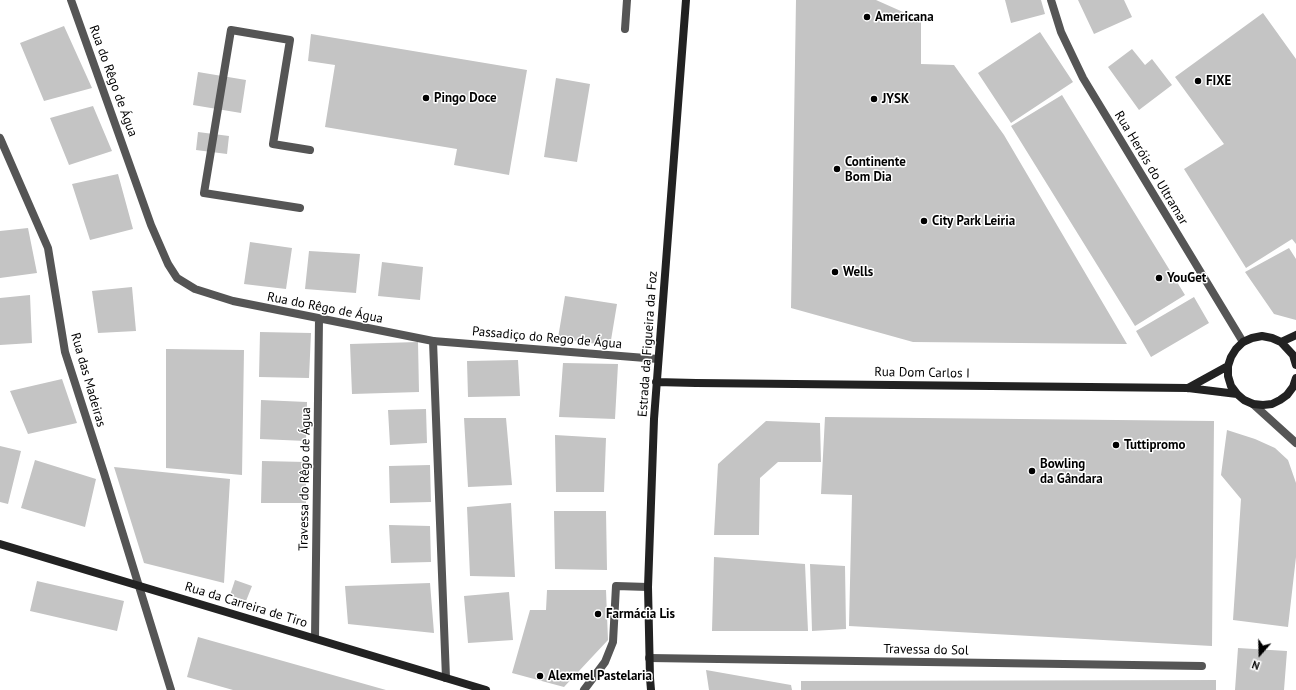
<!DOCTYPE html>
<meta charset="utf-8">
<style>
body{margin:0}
#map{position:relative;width:1296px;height:690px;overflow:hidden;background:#fff;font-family:"PT Sans",sans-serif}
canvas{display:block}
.north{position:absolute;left:1240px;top:634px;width:40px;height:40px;-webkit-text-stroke:3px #fff;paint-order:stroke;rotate:200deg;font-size:11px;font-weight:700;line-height:16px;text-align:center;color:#000}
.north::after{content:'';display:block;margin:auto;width:14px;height:18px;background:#000;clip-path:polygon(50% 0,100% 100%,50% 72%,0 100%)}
</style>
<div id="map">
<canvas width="1296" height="690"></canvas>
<div class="north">N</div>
</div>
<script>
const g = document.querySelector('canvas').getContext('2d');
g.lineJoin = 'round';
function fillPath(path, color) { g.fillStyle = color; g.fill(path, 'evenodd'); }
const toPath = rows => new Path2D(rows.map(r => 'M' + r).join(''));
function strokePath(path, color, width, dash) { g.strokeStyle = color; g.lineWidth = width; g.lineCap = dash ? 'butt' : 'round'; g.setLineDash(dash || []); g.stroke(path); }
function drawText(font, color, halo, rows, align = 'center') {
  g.font = font + ' "PT Sans",sans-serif'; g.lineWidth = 3; g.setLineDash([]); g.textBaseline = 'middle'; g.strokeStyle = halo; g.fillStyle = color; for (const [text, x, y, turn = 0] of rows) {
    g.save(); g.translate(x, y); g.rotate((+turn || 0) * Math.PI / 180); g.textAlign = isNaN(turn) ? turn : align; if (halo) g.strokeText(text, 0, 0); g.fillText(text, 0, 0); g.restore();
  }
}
fillPath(toPath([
 [796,0,876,0,921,20,921,64,954,65,1004,135,1127,344,913,342,791,308],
 [1005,0,1041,0,1045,14,1011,23],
 [1078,0,1124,0,1132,17,1094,34],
 [1263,13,1296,59,1296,244,1292,239,1246,268,1184,169,1224,144,1175,77],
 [64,26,92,88,44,101,20,43],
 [1040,32,1073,82,1011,123,978,73],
 [311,34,527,70,509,175,454,165,457,149,325,127,335,65,308,61],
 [1132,49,1145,65,1152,59,1172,85,1139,110,1108,67],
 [198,72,246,80,241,113,193,105],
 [556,78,590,84,577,162,544,157],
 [1062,95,1185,295,1135,326,1011,126],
 [93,106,112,151,69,165,50,118],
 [198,132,229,136,227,154,196,150],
 [118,174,133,229,90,240,72,184],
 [28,228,37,273,0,278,0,231],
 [250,242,292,248,286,289,244,284],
 [1289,248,1296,259,1296,320,1274,314,1245,272],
 [309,251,360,254,356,293,305,289],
 [382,262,423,267,420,300,378,296],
 [132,287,136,331,98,333,92,291],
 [30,295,32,343,0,345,0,298],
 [565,296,617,304,610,346,558,338],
 [1194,297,1209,323,1151,357,1136,331],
 [260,332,311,333,309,378,259,377],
 [418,342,419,392,352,394,350,344],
 [166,349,244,350,242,475,166,468],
 [518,360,520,396,468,397,467,361],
 [563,363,618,364,615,419,559,417],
 [62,379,77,423,28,434,10,391],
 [261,400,307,402,306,441,260,439],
 [426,409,427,443,390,445,388,410],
 [825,417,1214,421,1212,646,849,626,852,495,821,494],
 [464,418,506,418,512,485,468,487],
 [766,421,820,423,821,462,778,462,760,478,759,535,714,535,718,464],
 [1227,430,1255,439,1275,448,1288,460,1296,483,1296,557,1288,627,1233,620,1241,499,1221,475],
 [555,435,606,438,604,492,556,492],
 [0,446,21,451,8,504,0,502],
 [35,460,96,479,85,527,21,508],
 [262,461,306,462,306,503,261,503],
 [430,465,431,502,390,503,389,466],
 [114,467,230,479,224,583,144,563],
 [511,503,515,577,470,576,467,507],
 [554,511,606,511,607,570,555,569],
 [389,525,430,526,431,562,391,563],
 [714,557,805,564,808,631,712,631],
 [810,564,845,566,846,629,812,631],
 [235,580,252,586,246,601,230,595],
 [37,581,124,601,117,631,30,611],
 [430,583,434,633,348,624,345,586],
 [547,590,606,590,608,640,564,687,512,673,530,610,546,610],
 [509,592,513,640,468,643,464,596],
 [198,637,386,690,233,690,187,677],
 [1238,648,1287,651,1284,690,1235,690],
 [706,670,791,685,792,690,709,690],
 [1216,680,1216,690,801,690,801,681]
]), '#c4c4c4');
strokePath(toPath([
 [625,29,627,0],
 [300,208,204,193,231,30,290,40,273,144,310,150],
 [433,341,658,359],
 [649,658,1202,666],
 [584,690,605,662,613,642,616,586,648,587]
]), '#555', 8);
strokePath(toPath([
 [71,0,151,225,168,264,177,278,195,289,233,301,433,341,446,678],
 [1051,0,1061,32,1083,78,1243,342],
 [0,138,48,248,65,352,104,473,171,690],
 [1253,404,1296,443],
 [315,638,319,319]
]), '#555', 8);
strokePath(toPath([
 [1281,342,1296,335],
 [1296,365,1293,355,1281,342,1272,338,1262,336,1252,338,1243,342,1236,349,1231,357,1228,366,1228,376,1231,386,1237,394,1244,400,1253,404,1263,405,1272,404,1280,400,1287,395,1293,387,1296,378],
 [656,382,696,383,1188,388,1237,394],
 [1188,388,1228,366],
 [0,544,486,690],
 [651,690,650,678,648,587,654,419,686,0]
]), '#222', 8);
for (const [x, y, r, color] of [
 [867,17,4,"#000"],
 [1198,81,4,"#000"],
 [426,98,4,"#000"],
 [874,99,4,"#000"],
 [837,169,4,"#000"],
 [924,221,4,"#000"],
 [835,272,4,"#000"],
 [1159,278,4,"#000"],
 [1116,445,4,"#000"],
 [1032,471,4,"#000"],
 [598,614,4,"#000"],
 [540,676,4,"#000"]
]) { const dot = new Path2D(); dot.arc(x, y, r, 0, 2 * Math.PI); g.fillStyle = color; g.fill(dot); strokePath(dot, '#fff', 1.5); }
drawText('bold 13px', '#000', '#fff', [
 ["Americana",875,17],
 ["FIXE",1206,81],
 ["Pingo Doce",434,98],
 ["JYSK",882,99],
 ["Continente",845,162],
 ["Bom Dia",845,177],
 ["City Park Leiria",932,221],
 ["Wells",843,272],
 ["YouGet",1167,278],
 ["Tuttipromo",1124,445],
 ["Bowling",1040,464],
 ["da Gândara",1040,479],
 ["Farmácia Lis",606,614],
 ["Alexmel Pastelaria",548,676]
], 'left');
drawText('13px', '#000', '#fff', [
 ["Rua do Rêgo de Água",113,81,70],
 ["Rua Heróis do Ultramar",1151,168,59],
 ["Rua do Rêgo de Água",325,308,11],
 ["Passadiço do Rego de Água",547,338,5],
 ["Estrada da Figueira da Foz",648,344,-86],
 ["Rua Dom Carlos I",922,373,1],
 ["Rua das Madeiras",88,380,74],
 ["Travessa do Rêgo de Água",305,479,-89],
 ["Rua da Carreira de Tiro",246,605,17],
 ["Travessa do Sol",926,650,1]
]);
</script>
